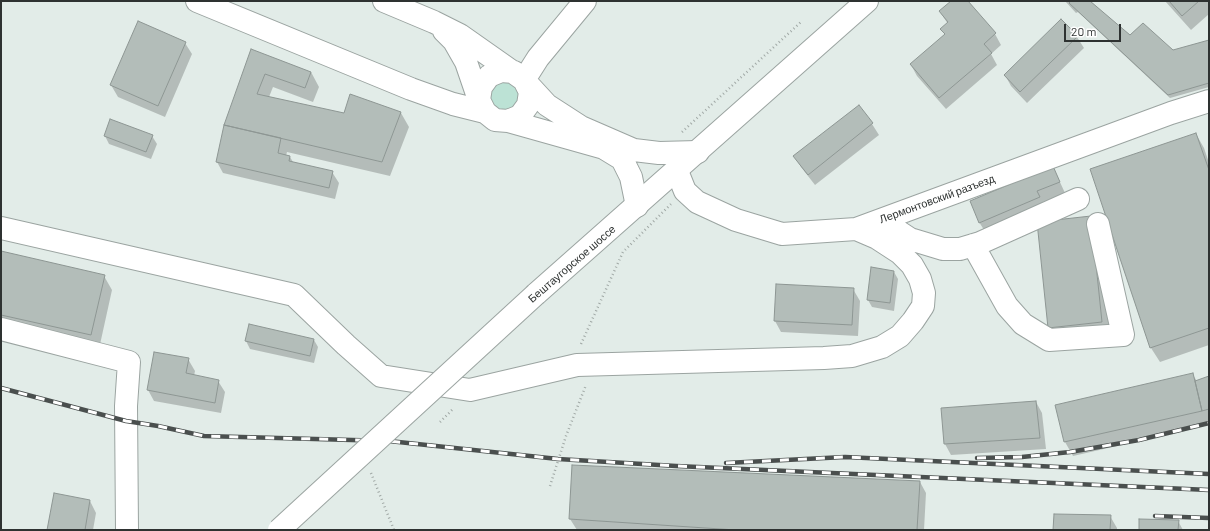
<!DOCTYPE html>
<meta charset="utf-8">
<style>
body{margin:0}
#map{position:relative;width:1210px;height:531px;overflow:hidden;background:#e2ece8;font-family:Barlow,sans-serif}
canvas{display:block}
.frame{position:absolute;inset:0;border:2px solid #2e3231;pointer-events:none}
.scale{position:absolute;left:1064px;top:24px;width:57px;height:18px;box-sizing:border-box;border:2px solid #2e3231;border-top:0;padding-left:5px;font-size:12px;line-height:14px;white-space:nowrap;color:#2e3231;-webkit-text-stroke:3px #fff;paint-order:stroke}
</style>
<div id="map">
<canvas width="1210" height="531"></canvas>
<div class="frame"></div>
<div class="scale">20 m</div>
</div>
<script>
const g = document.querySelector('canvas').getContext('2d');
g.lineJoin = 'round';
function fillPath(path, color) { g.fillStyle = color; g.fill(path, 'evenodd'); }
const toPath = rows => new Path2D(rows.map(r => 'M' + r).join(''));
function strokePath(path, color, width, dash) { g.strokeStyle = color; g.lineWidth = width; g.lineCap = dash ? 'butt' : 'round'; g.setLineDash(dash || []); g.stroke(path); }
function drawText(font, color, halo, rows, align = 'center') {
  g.font = font + ' Barlow,sans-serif'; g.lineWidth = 3.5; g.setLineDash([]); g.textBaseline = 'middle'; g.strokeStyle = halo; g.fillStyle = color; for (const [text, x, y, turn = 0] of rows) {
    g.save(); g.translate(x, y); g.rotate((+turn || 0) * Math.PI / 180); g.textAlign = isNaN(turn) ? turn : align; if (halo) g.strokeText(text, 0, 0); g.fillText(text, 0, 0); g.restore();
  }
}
fillPath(toPath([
 '490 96a15 15 0 1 1 30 0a15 15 0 1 1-30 0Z'
]), '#bce2d5');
fillPath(toPath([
 [953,1,966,1,995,34,1001,45,991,54,997,65,946,109,917,76,911,65,945,35,942,29,948,24,940,12],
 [1065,1,1090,1,1130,37,1172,51,1209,41,1209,87,1170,98,1078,12,1076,13],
 [1165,1,1209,1,1209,14,1191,30],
 [1061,20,1077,37,1084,48,1027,103,1011,86,1005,75],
 [185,43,192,54,165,117,118,97,111,85],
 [251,50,311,72,319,87,313,102,273,87,269,97,345,114,401,113,409,127,390,176,287,152,286,156,290,157,293,162,332,172,339,183,335,199,223,173,217,162],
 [859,106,872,124,879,135,815,185,801,167,794,156],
 [1196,134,1204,148,1209,163,1209,345,1160,362,1151,348,1091,169],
 [105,136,152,136,157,144,151,159,109,144],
 [1053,167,1065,193,1043,202,1046,209,986,233,979,222],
 [1098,231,1110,337,1058,342,1049,328],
 [1,252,104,276,112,290,99,349,1,327],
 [894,272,898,279,894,311,872,307,868,300],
 [853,289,860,301,858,336,781,332,775,321],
 [314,340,318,347,314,363,250,349,246,341],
 [188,359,195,371,194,376,218,381,225,392,221,413,154,401,148,390],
 [1192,374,1197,381,1209,377,1209,425,1073,456,1065,442,1056,406],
 [1036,402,1042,413,1046,449,951,455,945,444],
 [920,482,926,493,924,530,577,530,570,519],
 [90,501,96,513,93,530,48,530],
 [1110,516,1117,528,1117,530,1054,530],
 [1178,521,1183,530,1140,530]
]), '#0003');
const building = toPath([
 [951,1,968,1,996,33,984,44,992,53,939,98,910,64,945,34,940,29,948,22,939,11,951,1],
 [1071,1,1090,1,1130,35,1143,23,1173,50,1209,40,1209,83,1168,95,1069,3,1071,1],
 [1169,1,1199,1,1182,16,1169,1],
 [1061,19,1078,36,1020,92,1004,75,1061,19],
 [138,21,186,42,158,106,110,85,138,21],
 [251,49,311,72,305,88,265,74,257,94,344,113,350,94,401,112,382,162,224,125,251,49],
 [859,105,873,123,808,175,793,156,859,105],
 [110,119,153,135,146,152,104,136,110,119],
 [224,125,281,138,278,153,290,156,289,161,333,171,329,188,216,162,224,125],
 [1196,133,1209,170,1209,328,1150,348,1090,169,1196,133],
 [1053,166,1060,182,1037,191,1040,197,979,223,970,201,1053,166],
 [1091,216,1102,322,1048,328,1037,222,1091,216],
 [1,251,105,275,91,335,1,315,1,251],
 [871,267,894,271,890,303,867,300,871,267],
 [776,284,854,288,852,325,774,321,776,284],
 [249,324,314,339,310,356,245,341,249,324],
 [154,352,189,358,186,373,219,380,215,403,147,390,154,352],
 [1193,373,1202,411,1064,442,1055,405,1193,373],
 [1209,376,1209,409,1202,411,1195,381,1209,376],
 [1036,401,1040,438,944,444,941,408,1036,401],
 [572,465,920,481,917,530,736,530,569,519,572,465],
 [54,493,90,500,85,530,47,530,54,493],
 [1054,514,1111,515,1110,530,1053,530,1054,514],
 [1139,519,1179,520,1178,530,1139,530,1139,519]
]);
fillPath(building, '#b3bdb9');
strokePath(building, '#8d9693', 1);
const minor = toPath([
 [197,1,411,89,453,104,485,112],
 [384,1,434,22,460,35,524,80,547,105,581,127,634,150,659,153,698,152],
 [444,31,454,41,466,62,479,100],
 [514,72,501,71,489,76,481,87,479,100,485,112,495,120,508,121,520,116,528,105,530,92,524,80],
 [524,80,538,58,585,1],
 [508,121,604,148,622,159,631,177,637,206],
 [677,171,685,191,697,202,736,220,782,234,856,229,1171,113,1209,101],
 [881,220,910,239,943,249,960,249,980,243,1078,199],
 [1,228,294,295,346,345,381,376,470,390,577,365,824,358,852,356,882,347,900,336,913,321,923,306,924,293,920,279,912,265,900,253,877,238,856,229],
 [973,245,1007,306,1023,324,1049,340,1123,335,1098,224],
 [1,329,129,362,126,406,127,530]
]);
const major = toPath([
 [536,294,867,1]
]);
strokePath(minor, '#9ba4a1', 24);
strokePath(major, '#9ba4a1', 24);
strokePath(toPath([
 [682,132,802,21],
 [581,344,623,252,671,204],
 [440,422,454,408],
 [371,473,394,530],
 [550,486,566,436,586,385]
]), '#a1a9a6', 2.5, [1, 3]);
strokePath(minor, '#fff', 22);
strokePath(major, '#fff', 22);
const rail = toPath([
 [1,388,126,421,158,426,204,436,389,441,558,459,676,466,1209,490],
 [977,458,1022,457,1070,452,1139,440,1209,423],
 [726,463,845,457,1209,474],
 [1155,516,1209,518]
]);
strokePath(rail, '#4a4f4e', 4.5);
strokePath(rail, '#fff', 3, [9]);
const majorBridge = toPath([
 [279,530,536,294]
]);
strokePath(majorBridge, '#9ba4a1', 24, []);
strokePath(majorBridge, '#fff', 22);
drawText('11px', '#2e3231', '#fff', [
 ["Лермонтовский разъезд",937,199,-20],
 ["Бештаугорское шоссе",572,264,-41]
]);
</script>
